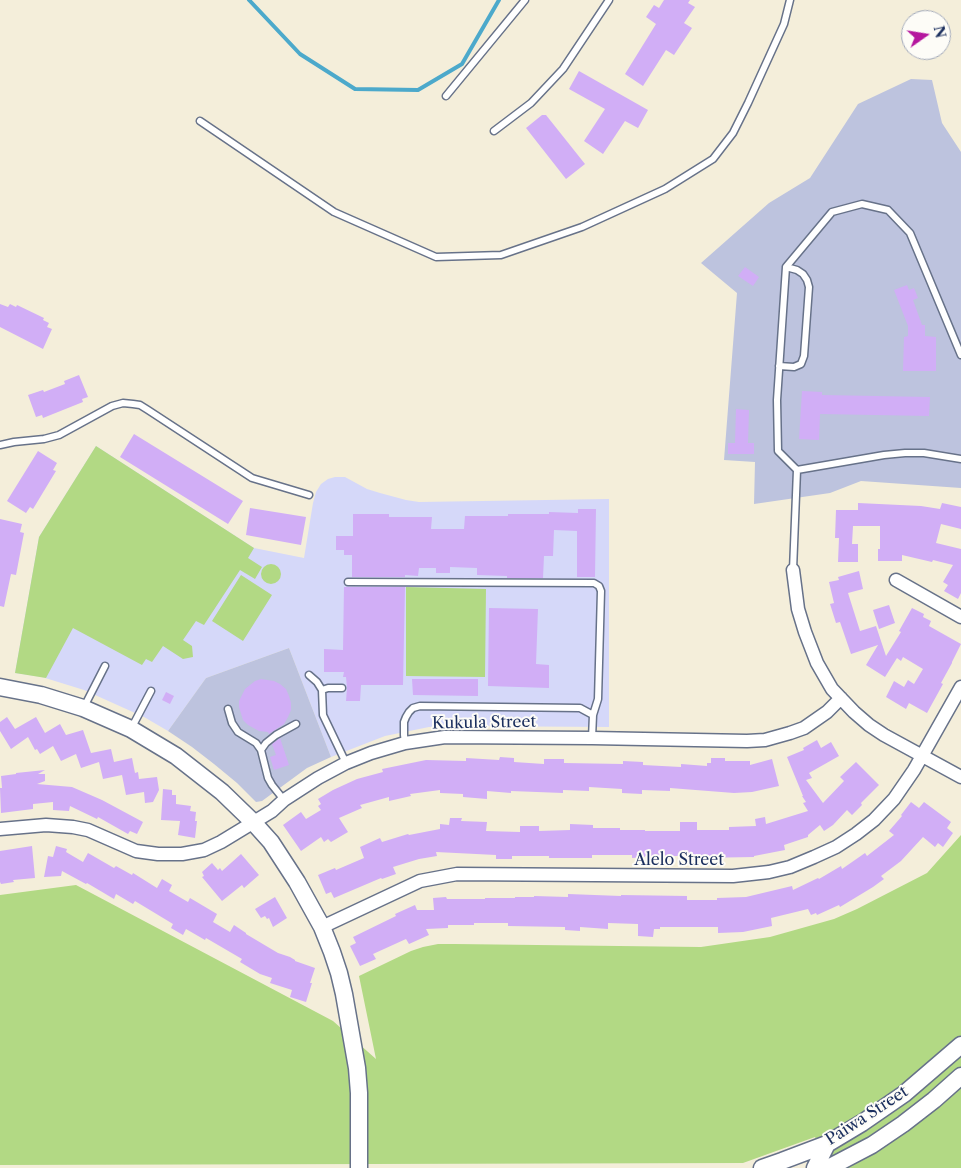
<!DOCTYPE html>
<style>
body{margin:0}
#map{position:relative;width:961px;height:1168px;overflow:hidden;background:#f4eeda;font-family:"Libre Caslon Text",serif}
canvas{display:block}
.north{position:absolute;left:901px;top:10px;width:50px;height:50px;box-sizing:border-box;background:#fdfcf7;border:1px solid #a3aaba;border-radius:50%;rotate:77deg;font-size:14px;font-weight:700;line-height:20px;text-align:center;color:#1b2f5e}
.north::after{content:'';display:block;margin:auto;width:18px;height:22px;background:#b5179e;clip-path:polygon(50% 0,100% 100%,50% 72%,0 100%)}
</style>
<div id="map">
<canvas width="961" height="1168"></canvas>
<div class="north">N</div>
</div>
<script>
const g = document.querySelector('canvas').getContext('2d');
g.lineJoin = 'round';
function fillPath(path, color) { g.fillStyle = color; g.fill(path, 'evenodd'); }
const toPath = rows => new Path2D(rows.map(r => 'M' + r).join(''));
function strokePath(path, color, width, dash) { g.strokeStyle = color; g.lineWidth = width; g.lineCap = dash ? 'butt' : 'round'; g.setLineDash(dash || []); g.stroke(path); }
function drawText(font, color, halo, rows, align = 'center') {
  g.font = font + ' "Libre Caslon Text",serif'; g.lineWidth = 4; g.setLineDash([]); g.textBaseline = 'middle'; g.strokeStyle = halo; g.fillStyle = color; for (const [text, x, y, turn = 0] of rows) {
    g.save(); g.translate(x, y); g.rotate((+turn || 0) * Math.PI / 180); g.textAlign = isNaN(turn) ? turn : align; if (halo) g.strokeText(text, 0, 0); g.fillText(text, 0, 0); g.restore();
  }
}
fillPath(toPath([
 [96,446,254,548,304,558,313,503,316,492,321,484,328,479,335,477,345,477,367,489,380,493,406,500,419,502,609,499,609,727,458,726,429,727,385,736,331,757,289,648,206,678,168,731,144,717,84,690,42,677,15,673,39,537]
]), '#d5d8f9');
fillPath(toPath([
 [911,79,932,80,942,123,961,152,961,488,861,481,830,493,754,504,755,462,724,460,737,293,701,263,769,203,810,178,858,104],
 [289,648,331,757,307,768,262,801,256,802,237,783,214,764,192,747,168,731,206,678]
]), '#bdc3de');
fillPath(toPath([
 [96,446,254,548,248,558,262,567,255,579,240,570,204,625,196,621,183,640,192,646,193,657,183,659,163,646,152,662,146,659,142,665,73,628,46,678,15,673,39,537],
 '261 574a10 10 0 1 1 20 0a10 10 0 1 1-20 0Z',
 [241,575,272,595,243,641,212,621],
 [406,587,486,589,485,677,406,676],
 [961,835,961,1168,827,1168,815,1137,743,1163,0,1165,0,895,76,885,333,1021,376,1059,359,976,411,951,423,947,438,944,455,944,701,947,770,937,834,919,857,909,927,873]
]), '#b2d984');
strokePath(toPath([
 [249,0,300,54,355,89,418,90,462,64,499,0]
]), '#4ca9cb', 4);
fillPath(toPath([
 [664,0,690,0,688,3,695,7,684,23,692,28,674,55,666,50,643,86,625,74,656,24,646,17,654,5,659,8],
 [579,71,648,110,638,128,625,121,603,154,584,141,605,109,569,89],
 [542,115,546,115,585,164,566,179,526,128],
 [745,267,759,277,753,286,738,276],
 [907,285,909,290,914,288,918,298,913,300,922,325,925,325,925,336,936,337,936,371,903,371,904,337,908,336,908,326,894,290],
 [0,304,8,307,10,304,16,307,17,305,44,318,43,320,49,323,47,327,52,329,43,349,0,327],
 [79,375,88,397,82,399,83,402,43,418,42,415,36,417,28,395,43,390,44,392,65,384,64,381],
 [802,391,822,392,822,395,930,397,929,416,820,414,819,440,799,439],
 [736,409,749,410,748,443,754,443,754,454,728,454,728,443,735,443],
 [134,434,243,501,228,524,120,457],
 [38,451,57,463,53,470,56,471,33,509,30,507,26,513,7,501],
 [858,503,921,506,940,509,942,503,961,507,961,529,941,524,936,543,961,549,961,593,958,599,944,591,948,585,943,582,953,565,933,560,932,562,902,555,902,561,878,561,878,549,880,549,880,526,853,526,852,544,858,544,858,562,838,562,839,538,835,538,836,510,858,510],
 [250,508,306,517,301,545,246,535],
 [578,509,596,509,595,577,577,577,577,531,554,530,553,556,544,556,543,578,507,578,507,576,477,575,477,568,450,567,450,573,436,573,436,568,419,568,418,576,405,575,405,577,352,577,352,555,344,555,344,550,336,550,336,536,353,536,353,514,389,514,389,517,432,517,431,529,464,529,465,516,508,516,508,514,549,514,549,512,578,513],
 [0,519,22,524,20,532,24,533,16,575,11,574,4,607,0,606],
 [859,571,863,589,848,593,860,631,876,626,886,656,901,632,899,631,912,608,924,614,923,617,931,621,929,626,961,644,952,662,952,663,941,683,943,684,927,713,909,703,906,709,886,697,894,681,904,687,908,680,914,684,923,669,903,657,901,661,897,658,885,677,866,665,878,645,851,654,840,622,836,623,830,604,834,603,829,582,839,580,838,577],
 [344,587,405,587,403,685,361,685,360,701,346,701,347,688,346,677,343,677,344,672,324,672,324,649,343,650],
 [889,605,895,623,879,629,873,610],
 [489,608,538,609,536,664,549,665,549,688,488,686],
 [261,679,274,681,280,684,286,689,289,696,291,703,291,710,288,717,284,724,269,734,268,732,259,731,248,725,243,720,239,707,239,701,245,689,255,681],
 [412,679,478,679,478,696,413,695],
 [166,692,174,696,170,704,162,700],
 [7,717,15,729,36,717,45,733,60,724,66,735,83,730,91,753,111,749,114,762,132,758,135,773,138,772,139,779,157,777,159,790,153,802,145,803,144,792,126,795,122,775,103,779,99,762,81,768,76,754,61,761,53,746,40,754,37,749,35,750,28,737,11,749,0,731,0,722],
 [280,738,289,765,274,770,270,757,276,755,272,744],
 [817,740,821,748,831,742,839,756,809,773,812,778,806,780,823,803,844,781,840,777,856,762,879,785,861,803,862,805,852,815,847,810,833,825,824,831,820,825,808,835,808,837,784,845,785,850,754,856,754,857,697,858,697,860,684,860,684,856,645,856,645,857,632,858,632,855,592,855,592,858,549,858,549,856,512,856,512,859,496,859,496,855,436,852,437,856,419,859,393,867,396,874,382,879,381,878,334,898,331,892,326,894,318,875,335,868,336,870,364,858,360,847,380,838,382,842,408,834,409,835,440,829,440,824,449,825,450,818,462,818,461,821,487,822,486,831,520,832,520,826,539,826,539,831,570,830,570,824,593,825,593,828,620,828,620,830,645,830,645,831,680,831,680,822,697,822,697,830,729,830,729,827,756,826,755,819,765,817,766,824,808,811,803,803,806,802,802,796,803,796,787,757,804,750,803,748],
 [500,757,514,758,514,762,544,764,544,759,564,759,564,763,623,764,623,761,643,762,643,765,681,767,681,764,707,766,707,763,711,763,711,758,725,758,725,761,750,761,750,765,772,759,779,786,752,792,734,793,670,788,670,791,642,790,642,794,622,793,622,789,589,787,589,791,563,790,563,793,511,791,511,793,487,791,487,799,463,797,463,794,440,793,440,790,410,794,411,796,389,801,389,797,360,805,362,808,339,818,348,832,331,842,328,839,324,842,321,837,301,851,283,825,301,812,306,819,321,810,318,806,321,804,318,799,333,790,357,779,383,772,382,769,426,760,466,761,466,758,499,760],
 [45,770,38,774,45,774,45,781,37,784,72,787,102,800,143,822,137,834,130,831,128,834,98,817,97,819,70,806,69,811,53,810,53,802,33,804,33,809,1,813,0,788,2,788,1,776,16,774,16,773],
 [163,789,172,790,172,795,176,795,176,804,191,806,190,811,196,812,195,821,197,821,195,838,178,835,180,821,161,820],
 [911,802,919,808,924,802,951,822,947,828,953,833,943,847,938,843,935,847,923,837,901,861,881,876,884,879,873,887,840,907,839,905,817,915,816,913,811,915,808,909,771,918,772,926,743,932,718,933,718,927,660,927,660,929,654,929,653,937,638,936,638,924,608,923,608,929,580,927,580,931,565,930,565,927,508,926,508,923,474,923,474,925,448,925,448,928,426,929,429,935,409,944,406,939,373,954,376,959,360,966,350,946,356,943,353,937,396,916,395,914,415,905,417,910,434,910,433,898,446,897,447,899,485,899,485,898,515,898,515,897,534,897,534,896,568,897,568,894,621,896,621,895,687,896,687,900,717,900,717,898,746,897,792,886,793,890,818,878,819,879,841,866,842,869,865,853,867,856,894,835,889,831,902,816,901,815],
 [32,846,35,878,13,880,14,882,1,884,0,882,0,851],
 [56,846,67,849,66,852,83,862,88,853,114,868,116,866,132,875,133,873,157,888,162,879,172,885,169,891,188,902,190,898,217,914,213,922,230,932,234,925,246,933,246,934,278,953,290,957,295,960,295,961,315,968,310,983,312,983,306,1002,290,997,292,990,270,983,272,978,260,974,240,962,242,959,206,938,205,940,186,929,183,935,171,928,173,924,135,901,133,904,116,894,114,899,87,883,86,884,62,871,61,876,44,877,48,856,53,857],
 [241,854,259,875,244,888,242,885,222,901,202,877,204,876,202,872,212,863,218,870,220,868,222,871],
 [275,897,287,918,273,927,269,918,267,919,265,916,261,918,255,909]
]), '#d1aef6');
const service = toPath([
 [446,96,525,0],
 [200,121,334,212,436,257,501,255,582,227,665,189,713,159,733,133,748,103,784,24,790,0],
 [494,131,531,103,563,69,609,0],
 [779,366,794,367,801,364,804,356,809,287,807,280,803,274,797,270,786,267],
 [0,445,14,442,44,439,59,435,112,406,123,403,133,404,140,405,148,410,252,478,309,495],
 [797,470,884,455,905,453,924,453,961,459],
 [793,570,797,470,778,451,777,400,786,267,832,212,862,204,888,210,910,233,961,355],
 [348,582,594,583,599,586,601,591,598,699,593,715],
 [309,675,317,682,322,690,323,715,346,763],
 [322,690,328,688,342,688],
 [84,707,105,666],
 [228,709,232,723,238,732,256,743,261,750,268,778,272,785,284,800],
 [131,729,151,691],
 [405,743,404,735,404,722,406,717,409,712,413,708,420,706,580,708,593,715,592,738],
 [261,750,266,743,276,735,296,724]
]);
const minor = toPath([
 [793,570,798,609,805,632,817,663,832,689,854,712,869,725,884,735,961,777],
 [896,580,961,617],
 [0,829,46,825,73,827,88,830,136,851,158,854,182,854,204,850,221,842,272,811,284,800,318,778,346,763,371,753,405,743,445,737,592,738,747,741,765,740,790,733,804,728,827,712,841,698],
 [322,927,420,881,457,874,733,876,769,872,790,867,814,857,836,847,856,834,874,820,894,799,914,770,961,687]
]);
const tertiary = toPath([
 [0,687,41,695,83,708,131,729,176,756,222,792,253,822,271,842,297,882,322,927,332,952,339,973,344,994,357,1068,359,1093,359,1168],
 [762,1168,782,1161,827,1144,862,1123,904,1094,961,1045],
 [815,1168,827,1144],
 [828,1168,872,1145,903,1124,934,1100,961,1076]
]);
strokePath(service, '#677289', 9);
strokePath(minor, '#677289', 15);
strokePath(tertiary, '#677289', 19);
strokePath(service, '#fff', 6);
strokePath(minor, '#fff', 12);
strokePath(tertiary, '#fff', 16);
drawText('16px', '#1b2f5e', '#fdfcf7', [
 ["Kukula Street",484,723,-1],
 ["Alelo Street",679,860],
 ["Paiwa Street",867,1116,-33]
]);
</script>
